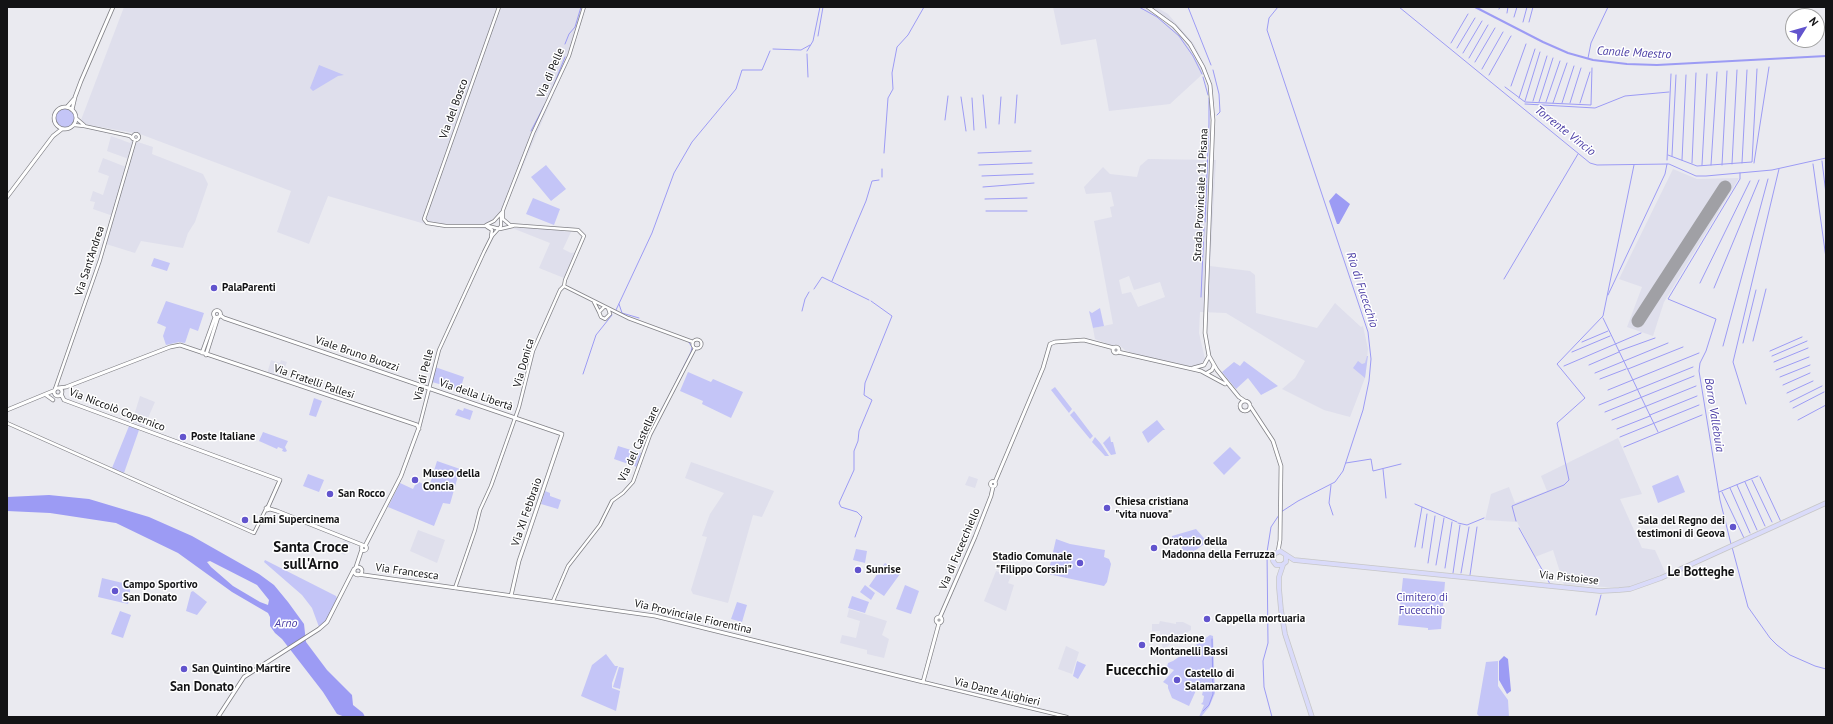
<!DOCTYPE html>
<meta charset="utf-8">
<style>
body{margin:0}
#map{position:relative;width:1833px;height:724px;overflow:hidden;background:#eaeaf0;font-family:"PT Sans",sans-serif}
canvas{display:block}
.frame{position:absolute;inset:0;border:8px solid #131315;pointer-events:none}
.north{position:absolute;left:1785px;top:8px;width:40px;height:40px;box-sizing:border-box;background:#fff;border:1px solid #a1a1a1;border-radius:50%;rotate:53deg;font-size:11px;font-weight:700;line-height:16px;text-align:center;color:#131315}
.north::after{content:'';display:block;margin:auto;width:14px;height:18px;background:#6254cd;clip-path:polygon(50% 0,100% 100%,50% 72%,0 100%)}
</style>
<div id="map">
<canvas width="1833" height="724"></canvas>
<div class="frame"></div>
<div class="north">N</div>
</div>
<script>
const g = document.querySelector('canvas').getContext('2d');
g.lineJoin = 'round';
function fillPath(path, color) { g.fillStyle = color; g.fill(path, 'evenodd'); }
const toPath = rows => new Path2D(rows.map(r => 'M' + r).join(''));
function strokePath(path, color, width, dash) { g.strokeStyle = color; g.lineWidth = width; g.lineCap = dash ? 'butt' : 'round'; g.setLineDash(dash || []); g.stroke(path); }
function drawText(font, color, halo, rows, align = 'center') {
  g.font = font + ' "PT Sans",sans-serif'; g.lineWidth = 3; g.setLineDash([]); g.textBaseline = 'middle'; g.strokeStyle = halo; g.fillStyle = color; for (const [text, x, y, turn = 0] of rows) {
    g.save(); g.translate(x, y); g.rotate((+turn || 0) * Math.PI / 180); g.textAlign = isNaN(turn) ? turn : align; if (halo) g.strokeText(text, 0, 0); g.fillText(text, 0, 0); g.restore();
  }
}
fillPath(toPath([
 [124,7,585,7,570,56,503,213,485,229,432,226,328,196,309,244,277,232,291,191,140,134,84,124,81,120],
 [1053,7,1156,7,1168,14,1194,44,1207,70,1170,104,1109,111,1096,39,1061,45],
 [111,136,130,143,132,140,153,147,152,154,203,174,208,184,195,222,188,233,183,248,141,241,135,253,106,244,113,216,93,209,95,202,90,201,93,191,103,195,109,176,98,172,103,158,126,167,129,159,107,151],
 [1148,159,1216,160,1210,266,1250,271,1255,275,1256,313,1317,328,1335,303,1361,327,1363,326,1368,349,1365,378,1350,417,1324,410,1282,389,1295,378,1305,361,1226,313,1200,312,1199,333,1205,359,1199,365,1193,367,1137,355,1125,350,1119,345,1113,346,1095,339,1093,328,1113,324,1094,221,1112,217,1110,207,1114,206,1111,192,1086,194,1084,187,1103,167,1110,174,1137,177,1140,166],
 [1129,276,1134,290,1160,282,1165,297,1138,307,1131,292,1122,294,1119,280],
 [1673,169,1697,179,1739,178,1664,302,1653,336,1627,327,1642,287,1619,279],
 [512,228,540,228,571,232,563,249,571,253,576,252,564,278,539,268,550,243],
 [271,360,280,363,281,360,287,362,281,379,267,374],
 [140,396,155,402,144,427,132,422],
 [1618,438,1642,494,1620,499,1642,548,1655,550,1666,574,1627,588,1564,585,1553,550,1535,557,1517,522,1485,520,1491,494,1509,487,1515,503,1547,491,1541,476],
 [691,462,774,491,762,517,753,515,728,603,693,594,691,590,707,537,702,536,710,514,724,493,685,478],
 [969,476,978,479,975,488,965,485],
 [418,530,445,540,437,563,410,551],
 [345,538,351,541,345,555,339,552],
 [996,571,1011,576,1008,583,1014,585,1006,611,984,601],
 [849,609,887,621,882,635,889,639,884,658,867,654,867,650,840,643,842,635,856,638,860,621,847,617],
 [1160,621,1176,624,1176,622,1183,622,1191,626,1191,630,1174,640,1164,650,1161,643,1160,631,1152,631,1152,624,1159,624],
 [1066,646,1079,652,1072,674,1058,669]
]), '#dfdfec');
fillPath(toPath([
 [319,65,344,75,338,76,313,91,310,88],
 '55 118a10 10 0 1 1 20 0a10 10 0 1 1-20 0Z',
 [546,165,566,189,551,201,531,177],
 [533,198,560,209,554,225,526,214],
 [154,258,170,263,167,271,151,266],
 [166,301,204,313,198,331,190,328,185,343,179,342,166,345,163,336,166,327,157,323],
 [1100,308,1104,326,1093,328,1089,311,1092,313],
 [1367,356,1368,356,1365,378,1353,368,1358,361,1362,364,1365,363],
 [1244,361,1278,386,1261,395,1248,378,1236,389,1222,372,1234,362,1240,366],
 [435,367,464,377,460,390,432,382],
 [688,372,711,382,713,379,743,392,731,418,702,404,703,401,680,391],
 [1055,387,1072,409,1069,413,1051,390],
 [314,398,322,401,316,417,309,415],
 [464,408,473,411,470,420,455,415,458,409,463,411],
 [1074,411,1093,436,1090,439,1070,415],
 [1157,420,1165,430,1163,430,1148,443,1142,432],
 [129,426,139,430,124,473,112,468],
 [263,432,288,441,285,447,287,451,285,452,282,451,283,449,278,447,277,449,259,441],
 [1110,436,1111,442,1113,442,1116,454,1111,455,1103,443],
 [1095,437,1101,444,1109,456,1105,456,1092,442],
 [618,446,641,453,637,467,614,459],
 [1230,447,1241,458,1224,475,1213,463],
 [437,461,460,469,450,504,443,503,434,526,388,507,400,483,413,489,417,481,429,487],
 [308,474,324,480,319,492,303,486],
 [1678,475,1685,492,1658,503,1652,486],
 [545,491,550,493,550,496,561,500,558,509,541,504],
 [1196,529,1210,545,1203,545,1190,554,1181,549,1184,543,1172,539,1172,536],
 [1056,539,1070,544,1105,550,1104,557,1109,559,1111,564,1107,582,1104,586,1048,574],
 [856,549,867,551,865,563,853,560],
 [265,560,336,596,338,601,328,620,319,627,312,608,302,595,264,562],
 [885,563,900,574,884,596,869,586],
 [102,578,131,585,128,604,98,597],
 [1403,578,1445,582,1441,629,1428,630,1428,628,1398,625],
 [865,585,875,593,871,600,860,592],
 [905,585,919,591,911,614,896,609],
 [193,591,207,602,197,615,186,611,191,592],
 [852,596,869,602,865,613,848,608],
 [737,602,747,605,742,622,731,619],
 [120,611,131,615,123,638,111,634],
 [1210,635,1213,636,1215,693,1209,707,1201,717,1199,717,1204,705,1201,704,1203,702,1204,696,1202,695,1204,687,1198,686,1189,706,1172,698,1168,688,1168,685,1163,682,1174,670,1167,667,1168,663,1173,661],
 [606,654,615,666,618,666,612,683,612,688,620,691,616,711,581,696,592,665],
 [1077,661,1086,665,1078,679,1073,676],
 [1498,661,1498,686,1508,700,1509,717,1480,717,1477,714,1486,662],
 [619,667,624,668,620,689,613,687]
]), '#c4c5f7');
fillPath(toPath([
 [1336,193,1350,204,1339,224,1337,224,1329,201],
 [49,495,89,499,149,517,192,536,259,574,274,585,288,602,304,624,306,642,327,670,352,695,353,705,363,713,365,717,345,717,337,714,323,692,282,639,275,633,270,626,270,617,268,613,232,592,178,553,116,523,50,513,7,511,7,497],
 [210,561,257,585,269,600,268,605,260,602,233,586,211,567,207,562],
 [1504,656,1508,659,1511,691,1507,694,1499,680,1499,661]
]), '#9c9bf4');
strokePath(toPath([
 [1139,7,1157,17,1179,36,1193,56,1202,74],
 [1188,7,1211,65],
 [1278,7,1269,18,1267,30,1368,332,1371,359,1369,381,1363,410,1343,471,1335,482,1298,501,1281,512],
 [1399,7,1590,163,1597,165,1669,164,1696,176,1706,176,1772,170,1826,158],
 [1499,9,1500,7],
 [1507,13,1508,7],
 [1514,17,1517,7],
 [1523,22,1527,7],
 [1529,22,1533,7],
 [818,36,823,7],
 [1451,43,1468,14],
 [565,44,569,34,575,27,581,7],
 [1457,48,1475,18],
 [773,49,801,50,810,45],
 [807,51,813,41,820,7],
 [1463,53,1482,21],
 [807,54,808,77],
 [1469,58,1488,25],
 [1588,58,1591,43,1608,7],
 [1475,62,1495,28],
 [1482,69,1503,32],
 [1213,70,1219,94,1220,112,1217,115],
 [1489,75,1511,36],
 [1203,77,1208,95],
 [1511,86,1526,44],
 [553,87,565,57],
 [1505,87,1525,102,1591,105,1592,68],
 [983,95,986,128],
 [961,97,966,131],
 [972,98,974,130],
 [1519,98,1535,49],
 [1525,101,1540,52],
 [1533,101,1547,56],
 [1539,102,1553,58],
 [1546,102,1560,61],
 [1553,103,1567,63],
 [1562,103,1574,66],
 [1570,103,1581,68],
 [1580,103,1590,72],
 [1525,104,1595,108,1625,96,1669,92],
 [945,120,948,96],
 [1015,123,1017,95],
 [999,124,1001,97],
 [531,131,544,106],
 [884,153,888,98,893,89,892,73,897,47,908,35,924,7],
 [978,153,1031,151],
 [1668,155,1697,166,1752,162,1757,69],
 [1672,156,1676,75],
 [1667,160,1671,74],
 [1682,160,1686,75],
 [1822,161,1826,194],
 [1692,163,1696,73],
 [1742,163,1747,70],
 [1754,163,1769,67],
 [1732,164,1737,70],
 [1813,164,1826,258],
 [979,165,1032,163],
 [1702,165,1707,74],
 [1711,165,1717,72],
 [1722,165,1727,71],
 [982,176,1033,174],
 [882,177,882,169],
 [983,187,1034,183],
 [985,199,1027,198],
 [986,211,1027,211],
 [1205,222,1209,124,1209,98],
 [1504,279,1578,154],
 [832,281,866,201,872,181,879,180],
 [1700,283,1750,181],
 [1714,288,1759,180],
 [814,289,822,277,869,300],
 [1608,295,1665,174,1667,164],
 [1201,297,1204,228],
 [619,304,622,313,639,318],
 [616,310,652,233,674,173,692,142,736,89,742,70,762,70,770,51],
 [802,311,805,299,809,292],
 [1603,318,1658,432],
 [1753,341,1766,289],
 [1582,342,1608,331],
 [1743,343,1756,290],
 [1723,346,1768,179],
 [1619,351,1655,338],
 [1770,351,1802,337],
 [1572,352,1610,336],
 [1772,356,1807,341],
 [1774,362,1808,348],
 [1589,365,1619,352],
 [1564,366,1641,333],
 [1628,369,1683,347],
 [1776,370,1809,357],
 [1595,373,1668,343],
 [583,374,596,335,612,315],
 [1780,377,1810,365],
 [1600,379,1626,369],
 [1783,385,1810,373],
 [1608,390,1699,353],
 [1787,393,1813,381],
 [669,396,691,352,692,347,688,341],
 [1790,402,1822,386],
 [1746,404,1733,362,1779,169],
 [1599,405,1693,367],
 [1793,408,1824,392],
 [1605,412,1694,376],
 [1650,415,1697,396],
 [1612,420,1696,386],
 [1798,420,1826,405],
 [655,422,668,398],
 [1617,429,1650,416],
 [1620,437,1699,405],
 [1624,447,1702,415],
 [1346,463,1371,459,1373,471,1401,464],
 [1383,469,1386,498],
 [1760,477,1781,522],
 [1752,480,1772,522],
 [1745,482,1765,526],
 [1331,485,1329,503,1333,515],
 [1737,485,1757,530],
 [1730,488,1750,533],
 [1719,492,1758,476],
 [1722,492,1744,538],
 [1415,504,1422,507],
 [1516,521,1512,506,1564,485,1569,480,1557,423,1585,398,1557,364,1603,316,1634,165],
 [1458,523,1467,525,1484,518],
 [1519,528,1550,584,1566,586],
 [855,537,862,517,857,512,841,507,839,503,854,470,854,451,858,441,859,431,872,400,864,395,865,383,892,316,871,301],
 [1731,544,1720,500,1699,371,1700,363,1706,351,1716,319,1668,299,1740,179,1740,173],
 [1415,547,1422,507,1457,522],
 [1732,547,1748,607,1770,638,1777,645,1790,655,1815,666,1826,669],
 [1422,548,1427,514],
 [1428,563,1435,516],
 [1436,565,1444,518],
 [1445,568,1452,522],
 [1453,573,1460,525],
 [1461,573,1469,527],
 [1470,575,1477,527],
 [1596,615,1601,595],
 [1203,711,1209,705,1213,694,1212,639],
 [1272,717,1264,687,1263,661,1268,643,1267,552,1271,527,1279,515]
]), '#9c9bf4', 1);
strokePath(toPath([
 [1475,7,1543,42,1568,53,1593,60,1627,64,1657,65,1826,56]
]), '#9c9bf4', 2);
strokePath(toPath([
 [1638,321,1725,187]
]), '#a0a0a5', 13);
const tertiary = toPath([
 [499,7,424,219,427,223,446,226,488,226,500,229,513,226],
 [77,119,84,125],
 [74,125,84,126,130,136,133,139],
 '133 137a3 3 0 1 1 6 0a3 3 0 1 1-6 0Z',
 [503,210,533,133,569,56,584,7],
 [486,225,494,221,503,211],
 [487,227,492,230,491,236],
 [564,286,608,308,610,314,605,319,601,317,599,312,604,307],
 [594,302,599,312],
 [608,308,628,318,693,342],
 '692.5 344a4.5 4.5 0 1 1 9 0a4.5 4.5 0 1 1-9 0Z',
 [55,389,100,260,135,140],
 [7,423,254,533,266,509],
 [419,428,439,350,484,252,492,236,501,226,501,215],
 [455,588,475,530,480,510,491,486,519,407,533,351,560,290,564,286,565,280,584,236,578,230,510,225,503,219,503,210],
 [553,601,568,566,600,525,612,501,623,493,633,482,650,435,695,348],
 [923,682,1067,717]
]);
const secondary = toPath([
 [1148,7,1174,26,1190,44,1203,67,1210,85,1213,120,1205,333,1209,356,1217,370,1239,397,1245,401],
 '54 118a11 11 0 1 1 22 0a11 11 0 1 1-22 0Z',
 [67,107,74,99],
 [72,110,75,97,81,81,113,7],
 [7,197,53,136,62,129],
 '213.5 314a3.5 3.5 0 1 1 7 0a3.5 3.5 0 1 1-7 0Z',
 [220,315,224,318,562,434,519,561,511,596],
 '1113 350a3 3 0 1 1 6 0a3 3 0 1 1-6 0Z',
 [1118,352,1201,371,1225,384],
 [202,353,215,317],
 [206,355,218,317],
 [1193,368,1204,365,1209,356],
 [1207,373,1212,370,1214,365],
 '54 392a4 4 0 1 1 8 0a4 4 0 1 1-8 0Z',
 [58,388,66,387,170,347,180,345,417,425,419,429],
 [61,394,64,400,280,480,268,507],
 [46,395,53,400],
 '1240 406a5 5 0 1 1 10 0a5 5 0 1 1-10 0Z',
 [1250,406,1273,441,1281,466,1280,540,1278,552],
 [7,410,53,391],
 '990.5 484a2.5 2.5 0 1 1 5 0a2.5 2.5 0 1 1-5 0Z',
 [995,482,1043,368,1050,344,1055,342,1084,340,1114,348],
 [270,509,268,507,266,508,267,510,270,509,277,511,365,546],
 '361.5 548a2.5 2.5 0 1 1 5 0a2.5 2.5 0 1 1-5 0Z',
 [365,546,401,476,418,430],
 [356,567,362,549],
 '354 571a4 4 0 1 1 8 0a4 4 0 1 1-8 0Z',
 [357,574,655,616,923,682,939,623],
 [940,617,975,537,991,496,993,487],
 '936 620a3 3 0 1 1 6 0a3 3 0 1 1-6 0Z',
 [218,717,244,677,319,629,327,622,354,569]
]);
const primary = toPath([
 [1286,556,1286,562,1282,565,1276,565,1273,561,1274,554,1280,551,1294,560,1600,591,1619,590,1630,589,1661,578,1826,503],
 [1283,565,1279,577,1279,588,1281,610,1285,634,1312,717]
]);
strokePath(tertiary, '#818186', 4);
strokePath(secondary, '#818186', 4.5);
strokePath(primary, '#c6c6c7', 5.5);
strokePath(tertiary, '#fff', 2.5);
strokePath(secondary, '#fff', 3);
strokePath(primary, '#dadbfa', 4);
for (const [x, y, r, color] of [
 [214,288,4,"#6254cd"],
 [183,437,4,"#6254cd"],
 [415,480,4,"#6254cd"],
 [330,494,4,"#6254cd"],
 [1107,508,4,"#6254cd"],
 [245,520,4,"#6254cd"],
 [1733,527,4,"#6254cd"],
 [1154,548,4,"#6254cd"],
 [1080,563,4,"#6254cd"],
 [858,570,4,"#6254cd"],
 [115,591,4,"#6254cd"],
 [1207,619,4,"#6254cd"],
 [1142,645,4,"#6254cd"],
 [184,669,4,"#6254cd"],
 [1177,680,4,"#6254cd"]
]) { const dot = new Path2D(); dot.arc(x, y, r, 0, 2 * Math.PI); g.fillStyle = color; g.fill(dot); strokePath(dot, '#fff', 1.5); }
drawText('11px', '#131315', '#fff', [
 ["Via di Pelle",551,73,-67],
 ["Via del Bosco",454,109,-70],
 ["Strada Provinciale 11 Pisana",1201,195,-87],
 ["Via Sant'Andrea",90,261,-72],
 ["Viale Bruno Buozzi",357,354,19],
 ["Via Donica",524,363,-74],
 ["Via di Pelle",424,375,-76],
 ["Via Fratelli Pallesi",314,382,19],
 ["Via della Libertà",476,395,19],
 ["Via Niccolò Copernico",117,410,21],
 ["Via del Castellare",639,444,-65],
 ["Via XI Febbraio",527,512,-71],
 ["Via di Fucecchiello",960,549,-67],
 ["Via Francesca",407,572,8],
 ["Via Pistoiese",1569,578,6],
 ["Via Provinciale Fiorentina",693,617,13],
 ["Via Dante Alighieri",997,692,14]
]);
drawText('bold 11px', '#131315', '#fff', [
 ["PalaParenti",222,288],
 ["Poste Italiane",191,437],
 ["Museo della",423,474],
 ["Concia",423,487],
 ["San Rocco",338,494],
 ["Chiesa cristiana",1115,502],
 ["\"vita nuova\"",1115,515],
 ["Lami Supercinema",253,520],
 ["Sala del Regno dei",1725,521,"right"],
 ["testimoni di Geova",1725,534,"right"],
 ["Oratorio della",1162,542],
 ["Madonna della Ferruzza",1162,555],
 ["Stadio Comunale",1072,557,"right"],
 ["\"Filippo Corsini\"",1072,570,"right"],
 ["Sunrise",866,570],
 ["Campo Sportivo",123,585],
 ["San Donato",123,598],
 ["Cappella mortuaria",1215,619],
 ["Fondazione",1150,639],
 ["Montanelli Bassi",1150,652],
 ["San Quintino Martire",192,669],
 ["Castello di",1185,674],
 ["Salamarzana",1185,687]
], 'left');
drawText('11px', '#4e42a9', '#fff', [
 ["Cimitero di",1422,598],
 ["Fucecchio",1422,611]
]);
drawText('italic 12px', '#4c3fa6', '#fff', [
 ["Canale Maestro",1634,53,3],
 ["Torrente Vincio",1565,131,38],
 ["Rio di Fucecchio",1362,290,72],
 ["Borro Vallebuia",1714,415,81],
 ["Arno",286,624]
]);
drawText('bold 13px', '#131315', '#fff', [
 ["Le Botteghe",1701,572],
 ["San Donato",202,687]
]);
drawText('bold 15px', '#131315', '#fff', [
 ["Santa Croce",311,548],
 ["sull'Arno",311,565],
 ["Fucecchio",1137,671]
]);
</script>
